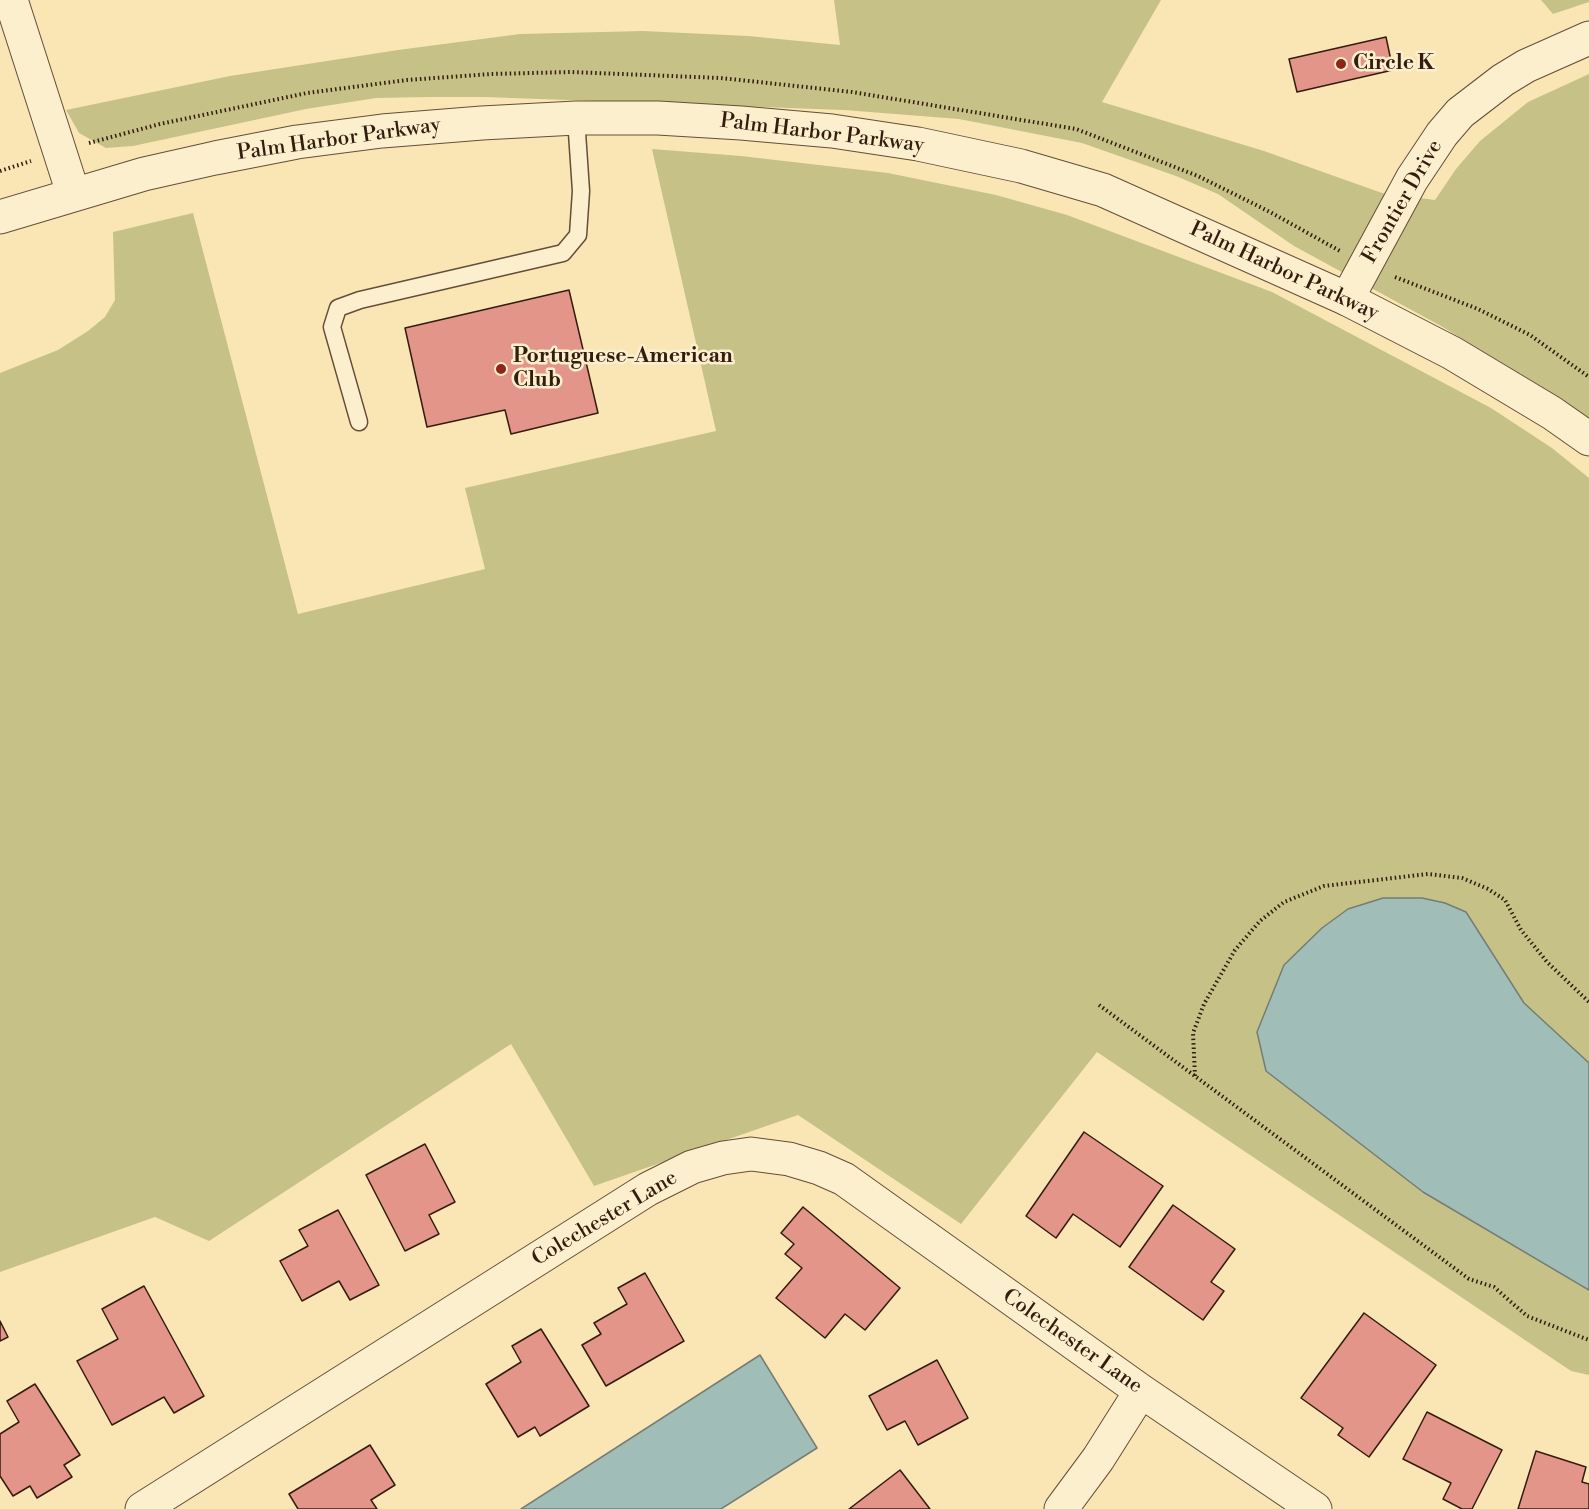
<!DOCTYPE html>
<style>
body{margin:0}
canvas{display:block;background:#f9e6b4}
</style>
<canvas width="1589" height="1509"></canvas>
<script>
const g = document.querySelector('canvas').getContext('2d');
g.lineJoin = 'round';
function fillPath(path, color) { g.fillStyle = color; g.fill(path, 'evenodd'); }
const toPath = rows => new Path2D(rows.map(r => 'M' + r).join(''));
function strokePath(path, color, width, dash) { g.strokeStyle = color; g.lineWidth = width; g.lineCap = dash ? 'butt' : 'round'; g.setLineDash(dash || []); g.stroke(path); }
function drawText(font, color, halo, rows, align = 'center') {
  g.font = font + ' "Libre Bodoni",serif'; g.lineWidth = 5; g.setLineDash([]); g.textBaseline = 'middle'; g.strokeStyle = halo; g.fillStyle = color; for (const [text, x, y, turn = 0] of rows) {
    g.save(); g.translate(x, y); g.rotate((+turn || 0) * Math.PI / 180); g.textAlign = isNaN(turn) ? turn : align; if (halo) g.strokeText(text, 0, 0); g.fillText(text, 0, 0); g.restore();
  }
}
fillPath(toPath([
 [834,0,1161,0,1102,102,1264,151,1382,193,1435,200,1456,169,1480,141,1528,102,1589,74,1589,420,1566,402,1441,326,1294,246,1218,194,1176,176,1082,143,959,119,844,110,484,97,430,97,376,98,306,109,133,146,106,148,79,133,66,110,230,76,398,50,520,34,643,31,748,36,840,45],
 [1541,0,1589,0,1589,2,1553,14],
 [652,149,741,156,888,173,996,195,1067,215,1272,292,1491,408,1552,448,1589,478,1589,1375,1571,1371,1097,1052,961,1224,798,1115,594,1186,511,1044,209,1241,155,1217,0,1272,0,373,58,350,88,331,105,317,115,300,113,232,193,213,298,614,485,569,465,488,716,431]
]), '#c6c287');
const water = toPath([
 [1383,898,1422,898,1445,903,1466,912,1524,1003,1589,1063,1589,1290,1423,1192,1266,1071,1257,1032,1284,965,1322,928,1348,909,1383,898],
 [760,1355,817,1448,721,1509,521,1509,760,1355]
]);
fillPath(water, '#a1bdb7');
strokePath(water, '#757d74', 1.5);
const building = toPath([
 [1386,37,1393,70,1297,92,1289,59,1386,37],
 [569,290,598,413,511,434,505,410,427,427,405,328,569,290],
 [1084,1132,1163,1186,1120,1247,1073,1214,1056,1238,1026,1216,1084,1132],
 [425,1144,455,1202,429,1215,439,1234,405,1251,366,1175,425,1144],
 [1173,1205,1235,1249,1211,1282,1224,1291,1203,1320,1129,1267,1173,1205],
 [803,1207,900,1288,865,1330,845,1314,825,1338,776,1298,802,1268,785,1254,794,1244,781,1233,803,1207],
 [338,1210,379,1285,350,1300,339,1281,302,1301,280,1261,308,1246,299,1230,338,1210],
 [645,1273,684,1341,606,1386,582,1345,601,1334,594,1323,627,1304,618,1288,645,1273],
 [144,1286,204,1396,174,1413,164,1397,112,1425,77,1361,118,1339,102,1309,144,1286],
 [1364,1313,1436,1365,1369,1457,1338,1435,1343,1428,1301,1398,1364,1313],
 [0,1321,8,1337,0,1341,0,1321],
 [541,1329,589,1406,540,1436,535,1427,518,1437,486,1384,521,1362,512,1346,541,1329],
 [937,1360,968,1418,918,1445,905,1421,887,1430,869,1396,937,1360],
 [35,1384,80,1455,64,1465,72,1477,37,1498,30,1486,13,1496,0,1476,0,1434,19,1422,7,1401,35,1384],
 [1427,1412,1502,1450,1472,1509,1462,1509,1443,1499,1451,1483,1403,1459,1427,1412],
 [370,1445,395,1485,371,1500,377,1509,298,1509,289,1494,370,1445],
 [1536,1451,1586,1467,1582,1482,1589,1484,1589,1509,1518,1509,1536,1451],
 [900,1470,930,1509,849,1509,900,1470]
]);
fillPath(building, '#e29588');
strokePath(building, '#341c0f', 1.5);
const service = toPath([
 [359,422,332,327,338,308,360,300,563,253,578,235,581,191,576,118]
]);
const minor = toPath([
 [1347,299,1412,179,1442,134,1460,113,1503,80,1526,66,1589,38],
 [142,1509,648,1189,692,1167,723,1158,751,1154,789,1159,819,1168,844,1179,1141,1391,1315,1509],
 [1061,1509,1098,1459,1141,1391]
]);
const tertiary = toPath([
 [11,0,73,193],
 [0,217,144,174,215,158,297,142,382,131,482,123,576,118,658,118,741,123,832,131,918,144,1021,166,1103,190,1347,299,1452,353,1552,413,1589,439]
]);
strokePath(service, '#654e38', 19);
strokePath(minor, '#654e38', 35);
strokePath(tertiary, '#654e38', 35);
strokePath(toPath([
 [89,143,160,124,307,93,407,80,491,74,571,72,721,78,852,92,1076,129,1198,176,1270,212,1340,251],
 [0,171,31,161],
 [1395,277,1478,309,1530,335,1589,377],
 [1099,1005,1469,1279,1494,1287,1527,1316,1589,1340],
 [1195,1076,1193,1033,1204,1004,1235,950,1260,921,1284,902,1324,886,1428,874,1462,878,1488,889,1505,900,1521,930,1547,962,1589,1002]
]), '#341c0f', 4, [1.5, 3]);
strokePath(service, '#fbefce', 16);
strokePath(minor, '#fbefce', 33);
strokePath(tertiary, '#fbefce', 33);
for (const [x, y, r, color] of [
 [1341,64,6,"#8f2418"],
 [501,369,6,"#8f2418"]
]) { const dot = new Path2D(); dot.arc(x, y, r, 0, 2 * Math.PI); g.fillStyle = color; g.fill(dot); strokePath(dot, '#fbefce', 2); }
drawText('bold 21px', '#341c0f', '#fbefce', [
 ["Circle K",1353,64],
 ["Portuguese-American",513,357],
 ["Club",513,381]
], 'left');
drawText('21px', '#341c0f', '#fbefce', [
 ["Palm Harbor Parkway",822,134,7],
 ["Palm Harbor Parkway",339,140,-8],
 ["Frontier Drive",1403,202,-60],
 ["Palm Harbor Parkway",1284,272,25],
 ["Colechester Lane",605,1219,-31],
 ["Colechester Lane",1072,1342,35]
]);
</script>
